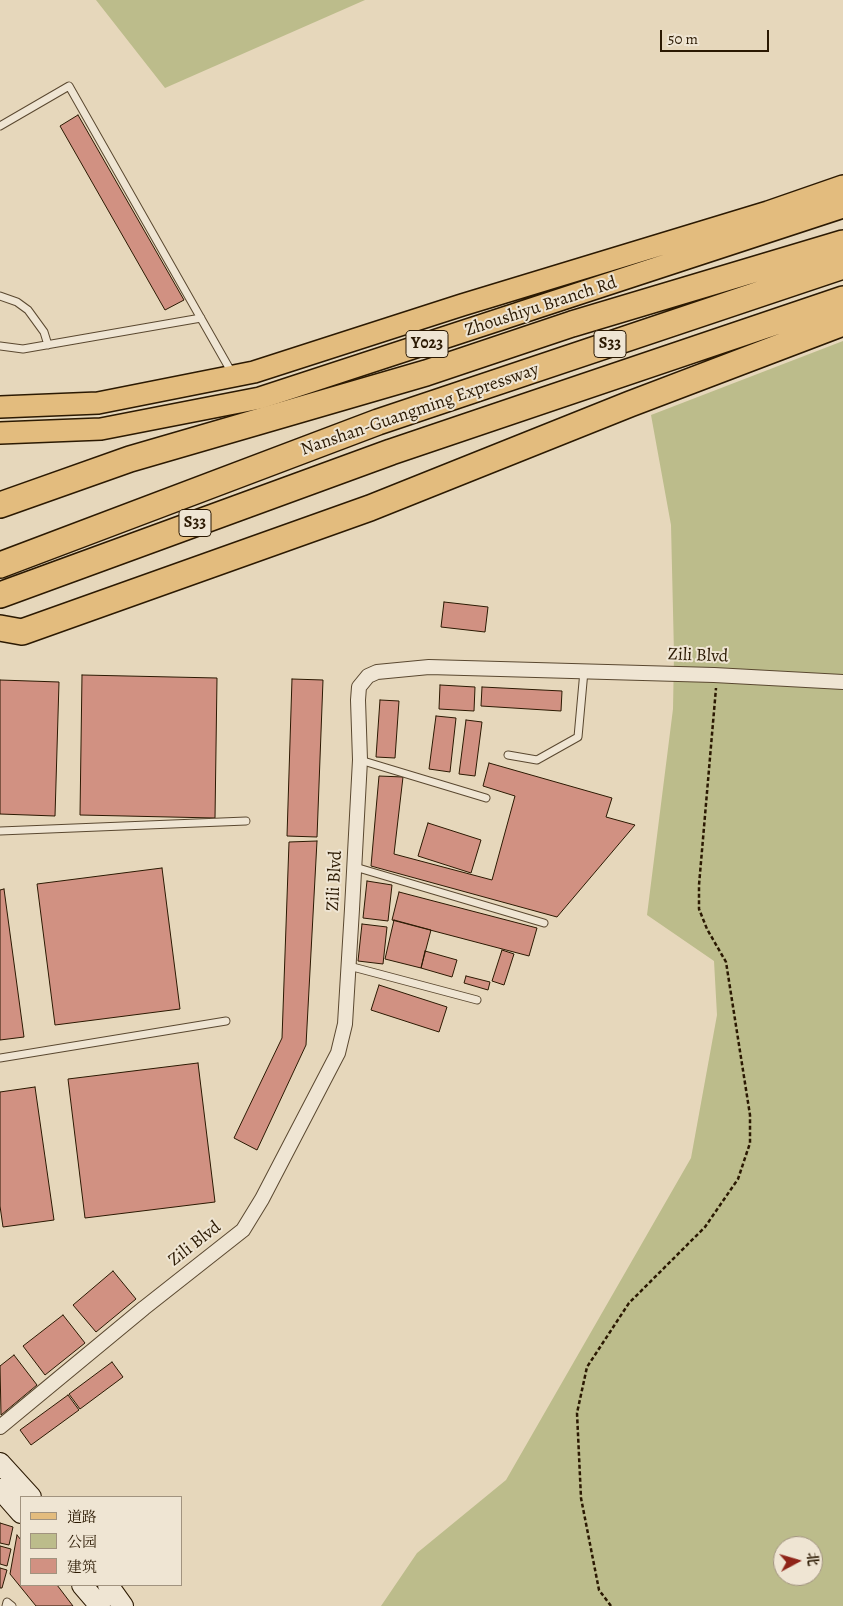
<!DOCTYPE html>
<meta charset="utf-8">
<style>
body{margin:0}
#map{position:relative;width:843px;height:1606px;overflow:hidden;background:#e6d7bb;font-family:Alegreya,"Noto Serif SC",serif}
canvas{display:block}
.legend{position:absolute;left:20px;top:1496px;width:162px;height:90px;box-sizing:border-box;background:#efe5d3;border:1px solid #a1937f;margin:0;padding:6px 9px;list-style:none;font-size:15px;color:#2b1902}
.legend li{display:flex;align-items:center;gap:10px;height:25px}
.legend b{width:25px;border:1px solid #a1937f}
.north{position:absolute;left:773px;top:1536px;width:50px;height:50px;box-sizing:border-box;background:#efe5d3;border:1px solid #a1937f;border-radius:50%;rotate:84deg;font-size:14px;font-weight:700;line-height:20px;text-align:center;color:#2b1902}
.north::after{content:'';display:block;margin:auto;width:18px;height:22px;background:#8f2418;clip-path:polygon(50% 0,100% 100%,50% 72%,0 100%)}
.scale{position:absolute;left:660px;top:30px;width:109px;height:22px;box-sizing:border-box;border:2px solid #2b1902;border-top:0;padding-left:6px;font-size:15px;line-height:18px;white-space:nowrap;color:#2b1902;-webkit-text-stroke:4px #efe5d3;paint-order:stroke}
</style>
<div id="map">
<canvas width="843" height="1606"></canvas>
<ul class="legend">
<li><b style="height:6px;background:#e3bc7e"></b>道路</li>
<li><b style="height:14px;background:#bcbc8b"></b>公园</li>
<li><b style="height:14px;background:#d19182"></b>建筑</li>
</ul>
<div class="north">北</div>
<div class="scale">50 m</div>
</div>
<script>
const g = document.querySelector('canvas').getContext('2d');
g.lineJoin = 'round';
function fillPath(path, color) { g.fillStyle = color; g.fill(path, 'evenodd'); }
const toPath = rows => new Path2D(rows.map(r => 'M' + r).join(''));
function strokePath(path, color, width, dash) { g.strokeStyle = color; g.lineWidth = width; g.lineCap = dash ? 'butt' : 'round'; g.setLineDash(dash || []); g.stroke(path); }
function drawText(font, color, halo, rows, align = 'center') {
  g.font = font + ' Alegreya,serif'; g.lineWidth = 4; g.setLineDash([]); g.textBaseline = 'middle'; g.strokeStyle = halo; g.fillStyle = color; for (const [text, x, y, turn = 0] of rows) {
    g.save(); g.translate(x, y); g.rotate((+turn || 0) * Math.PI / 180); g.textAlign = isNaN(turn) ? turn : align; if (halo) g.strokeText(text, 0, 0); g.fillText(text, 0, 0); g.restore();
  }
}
fillPath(toPath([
 [96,0,365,0,165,88],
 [843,341,843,1606,381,1606,417,1553,506,1480,691,1158,717,1015,714,961,647,915,673,709,674,654,671,525,651,415],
 [783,1546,813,1546,813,1576,783,1576]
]), '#bcbc8b');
const building = toPath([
 [78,115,184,300,165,310,60,126,78,115],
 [444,602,488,607,485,632,441,627,444,602],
 [82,675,217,678,215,818,80,815,82,675],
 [292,679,323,680,317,837,287,836,292,679],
 [0,680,59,682,55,816,0,814,0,680],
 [440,685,475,687,474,711,439,709,440,685],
 [482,687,562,691,561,711,481,706,482,687],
 [380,700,399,701,395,758,376,757,380,700],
 [436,716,456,718,450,772,429,769,436,716],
 [466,720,482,722,475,776,459,774,466,720],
 [489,763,612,798,606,817,635,825,557,917,371,866,379,776,403,777,394,854,492,880,515,796,483,786,489,763],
 [428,823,481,840,471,873,418,856,428,823],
 [317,841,306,1045,257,1150,234,1138,282,1038,289,842,317,841],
 [162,868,180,1009,55,1025,37,884,162,868],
 [367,881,392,885,388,921,363,918,367,881],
 [4,889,24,1037,0,1040,0,890,4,889],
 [399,892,537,928,529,956,392,920,399,892],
 [394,920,431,930,421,968,385,959,394,920],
 [362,924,387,927,383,964,358,961,362,924],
 [502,950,514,954,504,985,492,981,502,950],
 [425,951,457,960,452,977,421,968,425,951],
 [466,976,490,982,488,990,464,983,466,976],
 [379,985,447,1007,439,1032,371,1010,379,985],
 [198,1063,215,1202,85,1218,68,1079,198,1063],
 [35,1087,54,1220,3,1227,0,1206,0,1092,35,1087],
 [113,1271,136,1299,96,1332,73,1305,113,1271],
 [63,1315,85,1343,45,1375,23,1346,63,1315],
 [14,1355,37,1385,1,1415,0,1366,14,1355],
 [112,1362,123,1377,80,1409,69,1394,112,1362],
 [68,1395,79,1410,31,1445,20,1430,68,1395],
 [0,1523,13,1527,9,1545,0,1543,0,1523],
 [17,1535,21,1540,21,1585,57,1585,73,1606,36,1606,10,1574,17,1535],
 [0,1546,11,1549,7,1566,0,1564,0,1546],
 [0,1568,7,1570,2,1588,0,1588,0,1568]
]);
fillPath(building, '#d19182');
strokePath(building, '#2b1902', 1);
const lane = toPath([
 [0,126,69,86,232,373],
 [0,296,17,302,28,310,44,332,48,345],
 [0,346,23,349,201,318],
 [508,755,537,760,578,737,584,671],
 [360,760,486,798],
 [0,831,246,821],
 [355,867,544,923],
 [349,966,477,1000],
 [0,1058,226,1021],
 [6,1606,7,1602,12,1606]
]);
const street = toPath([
 [0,1427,144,1308,243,1230,262,1199,338,1053,345,1024,352,909,360,760,358,700,359,687,368,676,377,672,429,667,714,675,843,682]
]);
const secondary = toPath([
 [0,1463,31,1497],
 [0,1489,21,1513],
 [82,1585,100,1606],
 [108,1585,123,1606]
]);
const primary = toPath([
 [0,407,98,403,254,372,462,305,768,212,843,186],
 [0,433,101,429,260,398,843,207]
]);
const highway = toPath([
 [0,505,130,459,426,373,572,324,843,243],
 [0,565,378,422,843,266],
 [0,595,391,452,843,299],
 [0,628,22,632,370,508,630,404,843,323]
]);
strokePath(lane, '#5a4830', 9);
strokePath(street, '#5a4830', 16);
strokePath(secondary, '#2b1902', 22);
strokePath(primary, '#2b1902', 24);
strokePath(highway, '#2b1902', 28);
strokePath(toPath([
 [611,1606,599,1590,581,1498,577,1413,587,1367,629,1303,705,1227,738,1179,750,1143,750,1115,726,962,707,929,699,909,699,885,716,688]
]), '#2b1902', 2.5, [4, 2.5]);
strokePath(lane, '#efe5d3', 7);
strokePath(street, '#efe5d3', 14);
strokePath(secondary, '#efe5d3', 20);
strokePath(primary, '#e3bc7e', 21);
strokePath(highway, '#e3bc7e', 25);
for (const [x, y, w] of [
 [427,344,42],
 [610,344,32],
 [195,523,32]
]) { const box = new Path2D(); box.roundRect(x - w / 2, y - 13.5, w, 27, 4); g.fillStyle = '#efe5d3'; g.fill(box); strokePath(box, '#2b1902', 1); }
drawText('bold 16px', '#2b1902', null, [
 ["Y023",427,344],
 ["S33",610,344],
 ["S33",195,523]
]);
drawText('18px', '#2b1902', '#efe5d3', [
 ["Zhoushiyu Branch Rd",541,307,-18],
 ["Nanshan-Guangming Expressway",420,410,-19],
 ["Zili Blvd",698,656,2],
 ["Zili Blvd",335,881,-87],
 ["Zili Blvd",195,1244,-38]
]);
</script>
